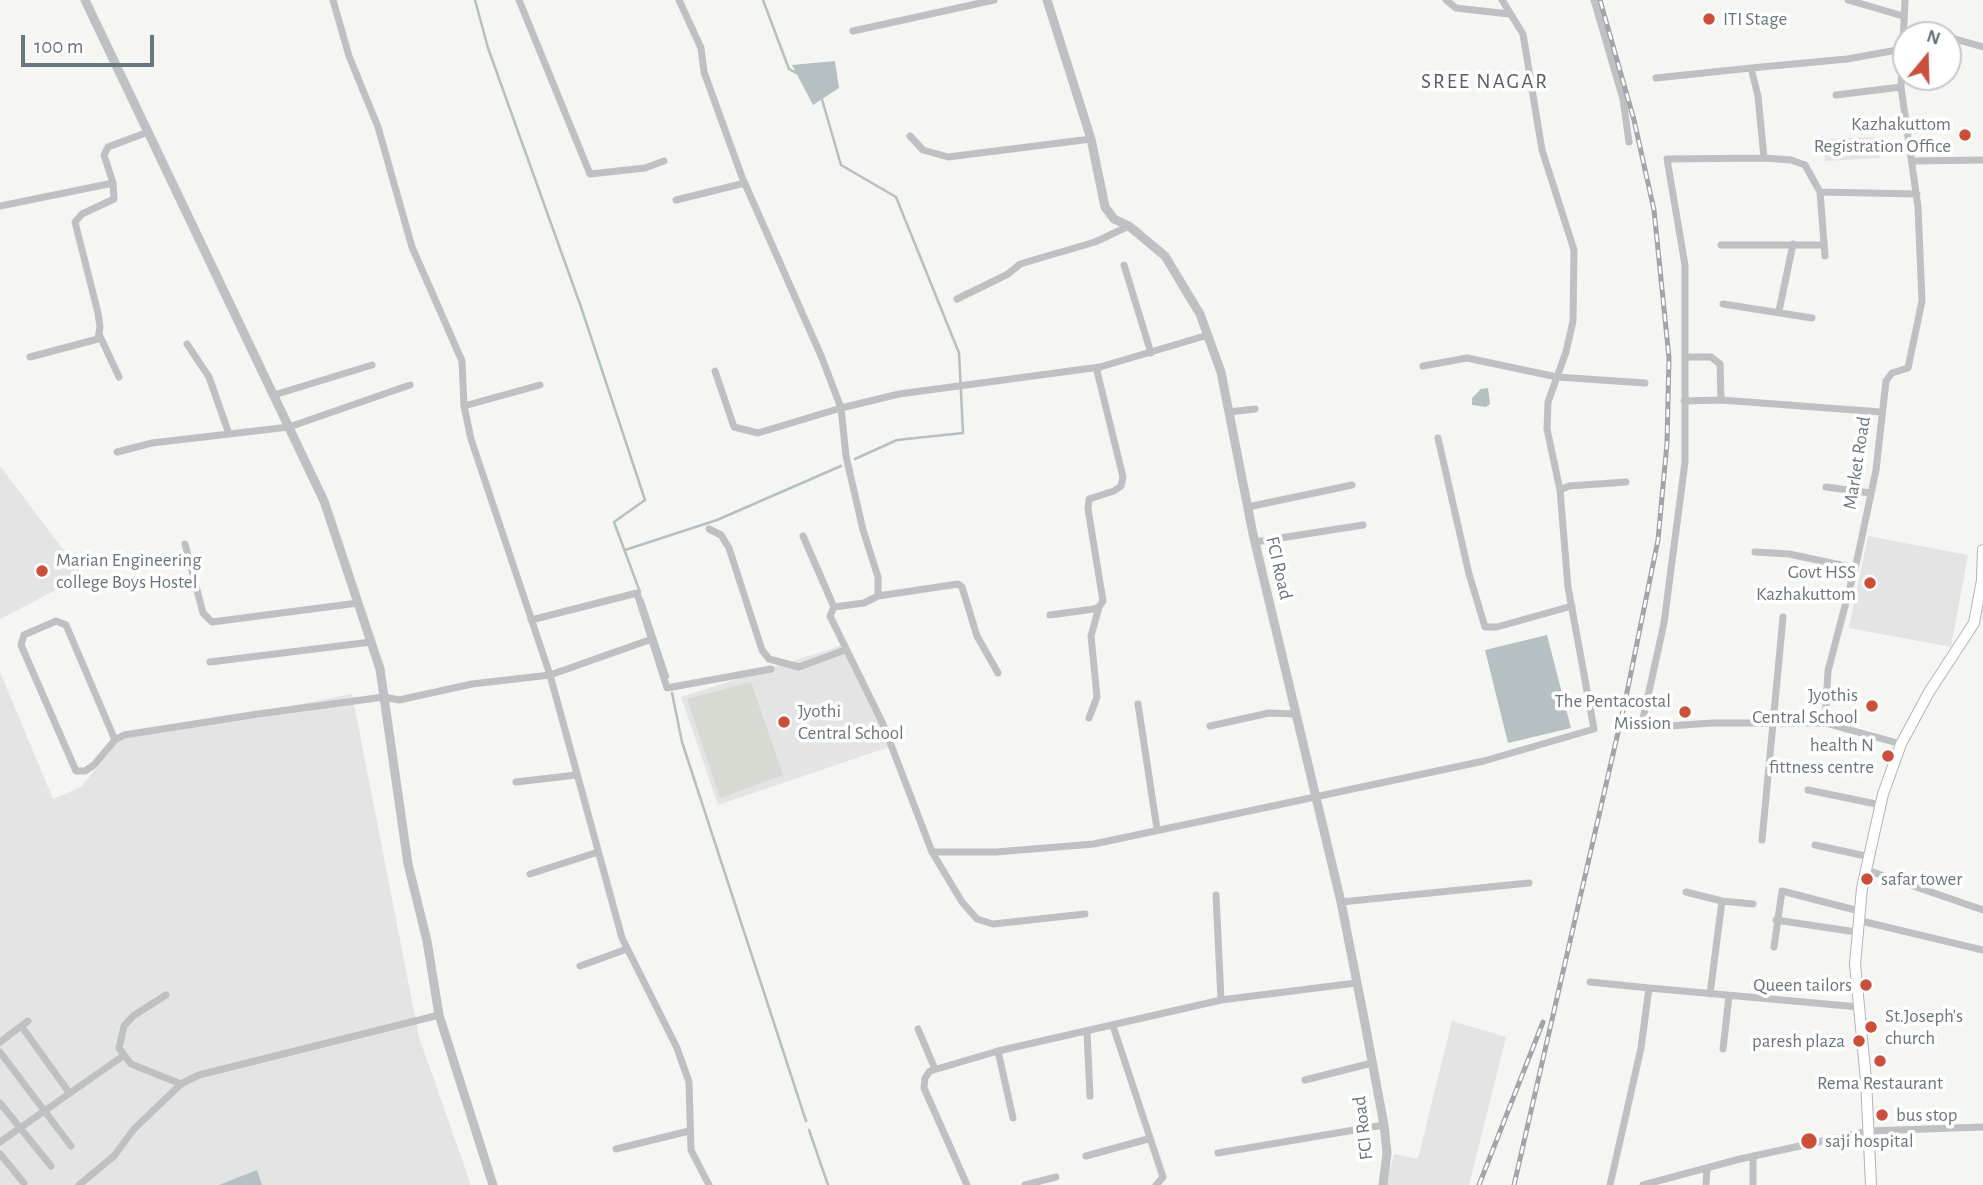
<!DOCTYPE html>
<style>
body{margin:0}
#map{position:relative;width:1983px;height:1185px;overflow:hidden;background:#f5f5f2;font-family:"Alegreya Sans",sans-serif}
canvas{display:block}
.north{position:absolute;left:1892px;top:21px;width:70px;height:70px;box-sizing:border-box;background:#fff;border:2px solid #c3c9cc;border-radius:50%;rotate:19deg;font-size:19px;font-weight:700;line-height:28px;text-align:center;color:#68777f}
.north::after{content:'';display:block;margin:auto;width:24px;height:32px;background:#cc4f3c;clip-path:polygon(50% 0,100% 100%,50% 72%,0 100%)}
.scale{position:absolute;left:21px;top:35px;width:133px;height:32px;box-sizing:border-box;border:4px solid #68777f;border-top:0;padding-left:9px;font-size:21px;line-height:24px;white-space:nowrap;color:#68777f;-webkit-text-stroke:5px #fff;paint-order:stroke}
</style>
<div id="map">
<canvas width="1983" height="1185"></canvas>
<div class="north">N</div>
<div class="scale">100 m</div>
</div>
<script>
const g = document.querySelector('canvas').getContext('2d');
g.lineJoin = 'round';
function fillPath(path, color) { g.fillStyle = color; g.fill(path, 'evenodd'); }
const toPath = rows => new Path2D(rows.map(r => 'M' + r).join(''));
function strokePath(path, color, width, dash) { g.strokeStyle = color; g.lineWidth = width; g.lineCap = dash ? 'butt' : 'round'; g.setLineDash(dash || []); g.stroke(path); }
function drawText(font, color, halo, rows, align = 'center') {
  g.font = font + ' "Alegreya Sans",sans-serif'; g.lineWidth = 7; g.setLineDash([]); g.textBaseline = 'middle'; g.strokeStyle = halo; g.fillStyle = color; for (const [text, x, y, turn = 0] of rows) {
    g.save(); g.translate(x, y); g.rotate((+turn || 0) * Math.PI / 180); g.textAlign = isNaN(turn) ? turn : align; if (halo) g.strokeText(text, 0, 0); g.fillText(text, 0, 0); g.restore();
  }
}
fillPath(toPath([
 [1877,137,1880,158,1825,161,1823,139],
 [0,466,83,576,0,619],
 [1868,536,1968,555,1951,647,1849,628],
 [846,644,889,747,718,805,681,697],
 [0,672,53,799,81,787,120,739,352,694,419,1037,471,1185,0,1185],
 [1452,1021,1506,1037,1469,1185,1386,1185,1394,1154,1418,1159]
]), '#e3e4e3');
fillPath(toPath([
 [751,682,783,775,720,798,687,699]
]), '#d5dad2');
fillPath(toPath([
 [835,61,839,88,813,105,792,65],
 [1488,388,1490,404,1486,407,1472,405,1472,398,1481,389],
 [1547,635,1571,728,1508,743,1485,650],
 [257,1170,262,1185,219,1185]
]), '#b4c0c2');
strokePath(toPath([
 [475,0,488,48,581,307,645,500,614,522,640,592],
 [763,0,789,69,798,74],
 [821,96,841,165,896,197,959,353,963,433,897,440,855,459],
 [625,550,717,520,841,466],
 [642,599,668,677],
 [672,693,682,742,806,1121],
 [809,1130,828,1185]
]), '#b4c0c2', 2.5);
const secondary = toPath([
 [1871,1185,1866,1080,1855,964,1862,888,1883,794,1901,744,1929,692,1974,623,1982,580,1983,550]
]);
strokePath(secondary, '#b0b5b8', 12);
strokePath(toPath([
 [333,0,349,56,378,127,412,247,462,361,464,406,471,439,550,675,622,938,677,1048,689,1082,691,1150,709,1185],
 [519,0,590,174,645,168,664,161],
 [679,0,701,48,704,72,742,177,822,358,841,408,846,456,863,530,878,577,878,596,864,603,834,607,830,616,883,724,932,852,962,902,977,919,993,924,1085,914],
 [1446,0,1456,8,1509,14],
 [1502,0,1523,34,1542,150,1574,250,1573,321,1566,352,1548,402,1547,429,1560,490],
 [1594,0,1623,99,1629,142],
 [1848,0,1903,16],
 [853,31,994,0],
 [1948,37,1983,47],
 [1656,78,1751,68],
 [1836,95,1901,87],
 [910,136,923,150,948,157,1091,139],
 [1764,158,1758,96,1751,68,1847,59,1903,49],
 [1913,161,1983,160],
 [1820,192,1917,194],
 [676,200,745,183],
 [0,206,113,183],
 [1721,245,1824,245],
 [1825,256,1820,192,1805,165,1791,160,1764,158,1667,159,1685,265,1685,462,1664,623,1641,728,1712,723,1825,723,1901,744],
 [1124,265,1151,353],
 [957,299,1008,274,1020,264,1095,242,1129,226],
 [1723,304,1812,318],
 [1779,311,1793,244],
 [99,334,119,377],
 [187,344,209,377,229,434],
 [30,357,98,339,100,327,98,313,75,222,82,214,114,199,113,183,104,155,108,147,148,132],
 [1685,357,1711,357,1720,364,1721,400],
 [1423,366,1467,358,1557,377,1645,383],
 [715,371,734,427,758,433,841,408,899,394,1100,367],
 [274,395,372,365],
 [1684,401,1721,400,1881,412],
 [464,406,540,385],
 [1229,412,1255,409],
 [1438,438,1469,574,1485,627,1497,627,1572,606],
 [117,452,152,443,289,427,410,385],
 [1826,487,1871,493],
 [1248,507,1352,485],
 [709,529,721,535,729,548,762,650,769,659,799,667,845,650],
 [803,536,834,607],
 [1255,542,1363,525],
 [185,544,203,613,212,622,358,603],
 [1755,552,1789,554,1855,568],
 [878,596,958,584,962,587,977,636,998,673],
 [1050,615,1094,609,1099,607,1103,601,1088,509,1089,499,1114,491,1121,486,1123,477,1097,371,1100,367,1208,335],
 [531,620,637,593,667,688,771,669],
 [210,662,371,642],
 [1138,704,1157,829],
 [1089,718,1097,697,1091,636,1099,607],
 [1825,723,1828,671,1857,560,1876,470,1886,381,1892,373,1908,368,1922,301,1918,207,1901,87,1905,0],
 [1210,726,1269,713,1295,714],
 [115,740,94,765,85,771,76,771,21,645,24,635,56,621,66,625,115,740,124,735,258,714,384,697,399,700,472,684,550,675,652,639],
 [516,782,576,775],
 [1808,790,1881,805],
 [1762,840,1783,617],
 [1815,845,1870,857],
 [932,852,996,852,1094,844,1484,761,1594,729,1568,587,1560,490,1569,486,1626,482],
 [1867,870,1983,910],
 [530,874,598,852],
 [1686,892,1722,901,1710,994],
 [1216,895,1221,1000],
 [1722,901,1753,904],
 [1341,902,1529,883],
 [1776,920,1856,932],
 [1857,920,1983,950],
 [1774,947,1782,891,1859,911],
 [580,966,627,949],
 [1590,982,1649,988],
 [166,995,133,1016,124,1026,119,1048,131,1064,181,1084,199,1075,439,1015],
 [1113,1026,1163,1177,1156,1185],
 [22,1027,68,1091],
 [918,1029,935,1069],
 [1087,1032,1090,1096],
 [0,1042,28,1021],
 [1723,1049,1729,996],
 [998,1051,1013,1118],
 [0,1052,71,1146],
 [1305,1080,1372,1063],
 [0,1103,51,1166],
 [0,1142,123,1056],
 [616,1149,689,1131],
 [1218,1153,1384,1125],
 [0,1154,24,1183],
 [1086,1156,1148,1139],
 [1753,1156,1753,1185],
 [79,1185,114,1156,134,1129,181,1084],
 [967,1185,924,1088,925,1078,930,1071,998,1051,1221,1000,1356,983],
 [1025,1185,1056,1177],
 [1610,1185,1641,1048,1649,988,1859,1007],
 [1643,1185,1740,1159,1869,1131,1983,1127],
 [1706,1185,1707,1168]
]), '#bdc1c3', 7);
strokePath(toPath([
 [85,0,324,501,380,669,408,864,427,941,439,1015,493,1185],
 [1047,0,1091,139,1105,207,1114,219,1129,226,1165,256,1200,314,1221,372,1253,534,1341,902,1363,1013,1384,1125,1387,1153,1383,1185]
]), '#bdc1c3', 9);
strokePath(secondary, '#fff', 10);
const rail = toPath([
 [1479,1185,1543,1022],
 [1514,1185,1625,702,1658,540,1667,443,1669,358,1654,210,1634,120,1600,0]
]);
strokePath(rail, '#9fa5a9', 5);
strokePath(rail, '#fff', 2.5, [8]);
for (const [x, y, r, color] of [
 [1709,19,7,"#cc4f3c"],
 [1965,135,7,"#cc4f3c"],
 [42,571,7,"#cc4f3c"],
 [1870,583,7,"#cc4f3c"],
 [1872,706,7,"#cc4f3c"],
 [1685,712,7,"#cc4f3c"],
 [784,722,7,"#cc4f3c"],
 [1888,756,7,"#cc4f3c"],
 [1867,879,7,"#cc4f3c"],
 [1866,985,7,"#cc4f3c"],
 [1871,1027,7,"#cc4f3c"],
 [1859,1041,7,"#cc4f3c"],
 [1880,1061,7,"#cc4f3c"],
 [1882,1115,7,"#cc4f3c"],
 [1809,1141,9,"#cc4f3c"]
]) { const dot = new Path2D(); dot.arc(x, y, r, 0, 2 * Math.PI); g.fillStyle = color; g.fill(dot); strokePath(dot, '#fff', 2.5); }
drawText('19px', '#68777f', '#fff', [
 ["ITI Stage",1723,19],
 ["Kazhakuttom",1951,124,"right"],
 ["Registration Office",1951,146,"right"],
 ["Marian Engineering",56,560],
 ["college Boys Hostel",56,582],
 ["Govt HSS",1856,572,"right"],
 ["Kazhakuttom",1856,594,"right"],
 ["Jyothis",1858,695,"right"],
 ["Central School",1858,717,"right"],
 ["The Pentacostal",1671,701,"right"],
 ["Mission",1671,723,"right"],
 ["Jyothi",798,711],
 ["Central School",798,733],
 ["health N",1874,745,"right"],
 ["fittness centre",1874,767,"right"],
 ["safar tower",1881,879],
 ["Queen tailors",1852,985,"right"],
 ["St.Joseph's",1885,1016],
 ["church",1885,1038],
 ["paresh plaza",1845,1041,"right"],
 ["Rema Restaurant",1880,1083,"center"],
 ["bus stop",1896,1115],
 ["saji hospital",1825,1141]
], 'left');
drawText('19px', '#68777f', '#fff', [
 ["Market Road",1857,463,-81],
 ["FCI Road",1279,568,77],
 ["FCI Road",1363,1128,-97]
]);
g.letterSpacing = '2px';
drawText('21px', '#556066', '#fff', [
 ["SREE NAGAR",1485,82]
]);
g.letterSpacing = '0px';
</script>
